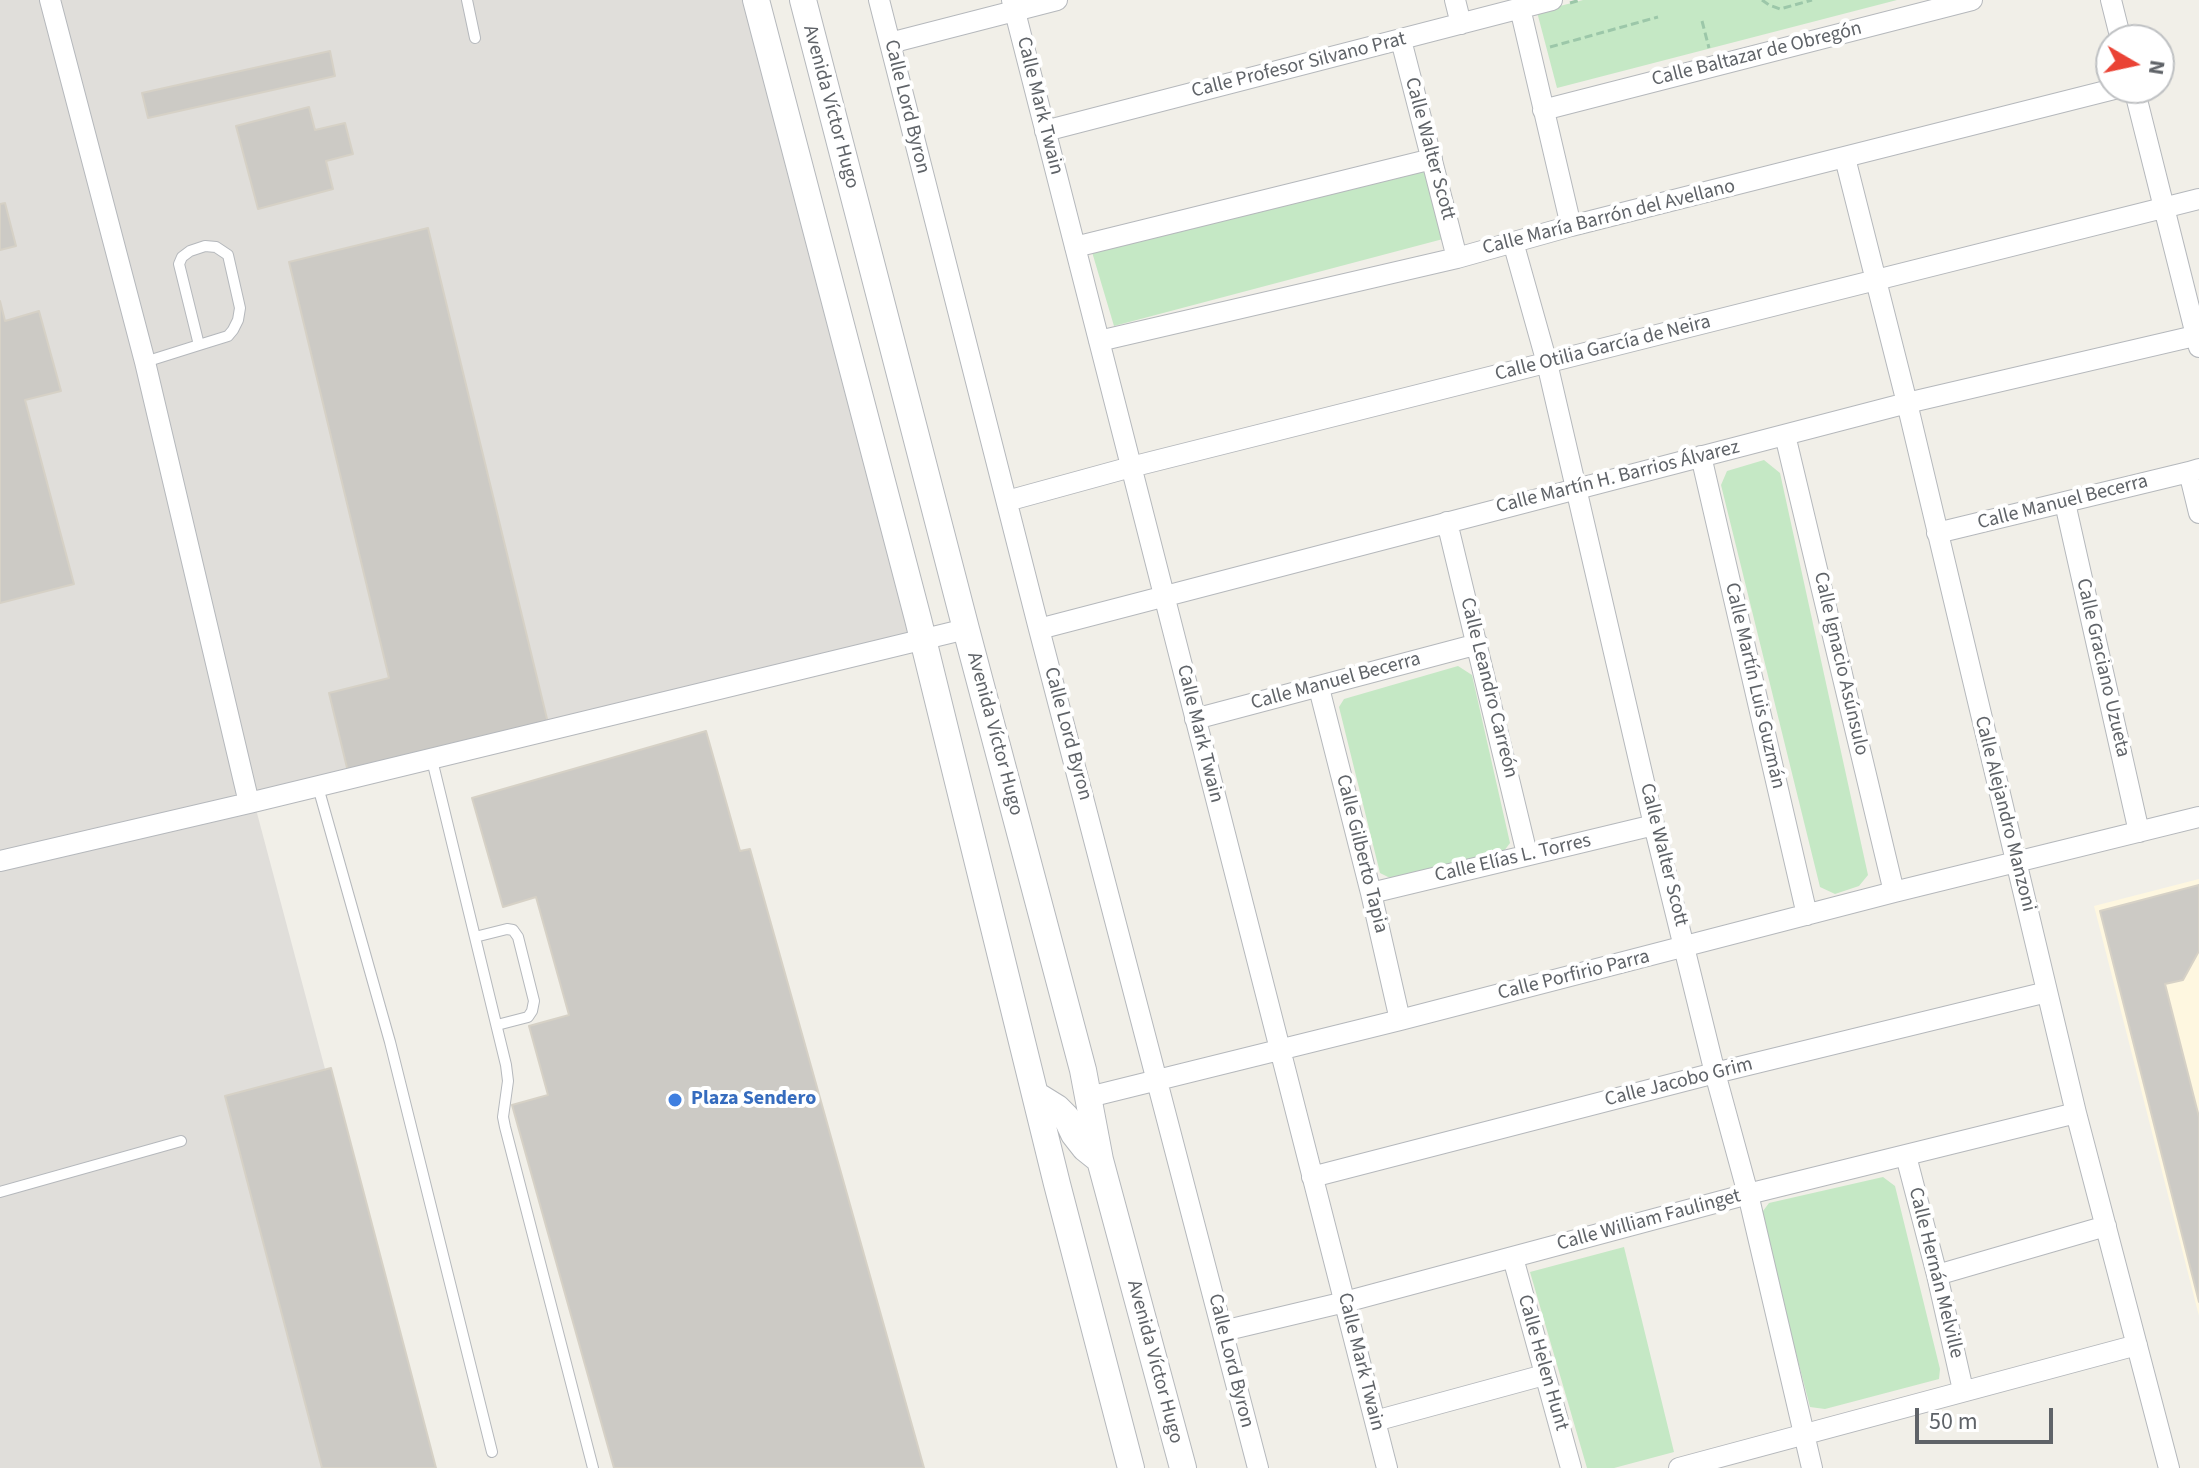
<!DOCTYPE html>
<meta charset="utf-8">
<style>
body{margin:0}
#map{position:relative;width:2199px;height:1468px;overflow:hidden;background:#f1efe8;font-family:"Source Sans 3",sans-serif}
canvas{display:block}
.north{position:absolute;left:2095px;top:24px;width:80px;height:80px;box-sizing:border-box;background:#fff;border:2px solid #bfc1c3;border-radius:50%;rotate:99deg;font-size:22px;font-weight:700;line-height:32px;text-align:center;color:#5f6368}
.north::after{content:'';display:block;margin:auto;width:28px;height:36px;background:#ea4335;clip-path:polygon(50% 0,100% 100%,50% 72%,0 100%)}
.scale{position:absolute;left:1915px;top:1408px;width:138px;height:36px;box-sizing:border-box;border:4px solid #5f6368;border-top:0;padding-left:10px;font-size:24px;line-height:28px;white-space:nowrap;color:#5f6368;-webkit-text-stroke:6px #fff;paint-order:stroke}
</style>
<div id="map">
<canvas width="2199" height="1468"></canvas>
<div class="north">N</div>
<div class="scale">50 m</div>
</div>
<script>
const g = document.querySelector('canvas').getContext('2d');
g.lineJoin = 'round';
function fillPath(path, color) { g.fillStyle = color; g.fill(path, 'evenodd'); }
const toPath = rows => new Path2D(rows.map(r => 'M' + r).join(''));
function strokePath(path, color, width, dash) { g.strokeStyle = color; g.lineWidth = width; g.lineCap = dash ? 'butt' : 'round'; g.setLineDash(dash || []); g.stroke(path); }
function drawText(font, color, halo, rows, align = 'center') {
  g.font = font + ' "Source Sans 3",sans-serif'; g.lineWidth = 8; g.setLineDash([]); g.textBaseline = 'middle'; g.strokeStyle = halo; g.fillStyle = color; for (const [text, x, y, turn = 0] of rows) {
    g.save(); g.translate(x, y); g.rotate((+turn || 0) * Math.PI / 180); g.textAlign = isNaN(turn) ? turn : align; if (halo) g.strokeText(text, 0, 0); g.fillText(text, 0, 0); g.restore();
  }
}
fillPath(toPath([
 [2199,879,2199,1316,2094,906]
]), '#fef7e0');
fillPath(toPath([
 [0,0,758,0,925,631,253,798,431,1468,0,1468]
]), '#e0deda');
fillPath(toPath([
 [1583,0,1897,0,1557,88,1537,12],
 [1425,165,1443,239,1114,326,1092,252],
 [1764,460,1780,473,1868,875,1859,886,1835,894,1820,887,1721,485,1727,471],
 [1458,666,1472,675,1510,843,1504,851,1390,878,1380,873,1339,707,1344,699],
 [1883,1177,1895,1186,1940,1369,1939,1379,1825,1409,1810,1407,1760,1215,1769,1203],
 [1624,1247,1674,1452,1614,1468,1587,1468,1530,1272]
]), '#c5e8c5');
const building = toPath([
 [330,51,335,76,148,118,142,93,330,51],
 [309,107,315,130,345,123,353,154,326,161,333,189,258,209,236,126,309,107],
 [5,203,16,246,0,250,0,204,5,203],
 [428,228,548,723,348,772,329,693,389,678,289,262,428,228],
 [0,301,5,321,39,311,61,391,25,400,74,584,0,603,0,301],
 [706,731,740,851,750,849,924,1468,614,1468,512,1105,548,1095,529,1026,569,1015,536,897,503,907,472,798,706,731],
 [2199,885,2199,951,2183,980,2165,984,2199,1117,2199,1302,2100,911,2199,885],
 [331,1068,436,1468,322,1468,225,1096,331,1068]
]);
fillPath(building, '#cccac5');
strokePath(building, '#d6d1c6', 2);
const service = toPath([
 [467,0,475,38],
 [145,362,199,345,228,336,233,330,238,320,240,308,228,255,216,247,205,246,190,251,182,257,179,264,199,345],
 [432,760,506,1065,508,1081,503,1117,505,1127,593,1468],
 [318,787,390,1042,492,1452],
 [475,937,507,929,513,930,518,937,534,1001,532,1011,528,1017,497,1025],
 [0,1192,181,1141]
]);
const minor = toPath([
 [50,0,145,362,249,803,966,629],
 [879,0,1039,629,1258,1468],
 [1012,0,1387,1468],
 [1455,0,1461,24],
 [2111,0,2121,40],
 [1520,8,1571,226],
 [1401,40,1457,258],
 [890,43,1057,0],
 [2134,88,2199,347],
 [1543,110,1972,0],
 [1045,131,1552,0],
 [1845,158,1907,403,2076,1113,2169,1468],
 [1513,242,1547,363,1654,825,1715,1073,1748,1194,1812,1468],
 [1075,247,1432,159],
 [1099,341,1457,258,1571,226,2118,88],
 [1785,435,1894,892],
 [1701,456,1807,915],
 [2199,469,2189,472,2199,513],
 [1007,501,1131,467,2199,199],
 [2065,503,2139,832],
 [1447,522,1527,854],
 [1937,533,2189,472],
 [1039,629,1907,403,2199,335],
 [1319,688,1371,893,1400,1020],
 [1195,719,1478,644],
 [0,861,249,803],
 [1371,893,1654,825],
 [1089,1097,1400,1020,1894,892,2199,817],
 [1906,1156,1937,1275,1963,1390],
 [1312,1177,1715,1073,2047,992],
 [1513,1258,1571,1468],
 [1937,1275,2106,1226],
 [1223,1331,1345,1302,1748,1194,2076,1113],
 [1375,1421,1544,1375],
 [1679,1468,2137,1345]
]);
const tertiary = toPath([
 [756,0,918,619,1057,1184,1131,1468],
 [803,0,966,629,1083,1070,1100,1160,1183,1468],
 [1036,1095,1057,1108,1066,1117,1074,1134,1085,1148,1100,1160]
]);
strokePath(service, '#b5b8bc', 12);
strokePath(minor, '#b5b8bc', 22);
strokePath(tertiary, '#b5b8bc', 28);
strokePath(toPath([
 [1762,0,1769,5,1780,9,1812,0],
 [1570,3,1580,0],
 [1702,21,1709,48],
 [1550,47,1658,17]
]), '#9cc7a9', 3, [8, 4]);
strokePath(service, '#fff', 10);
strokePath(minor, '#fff', 20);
strokePath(tertiary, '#fff', 26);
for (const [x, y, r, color] of [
 [675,1100,8,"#3f7fe0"]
]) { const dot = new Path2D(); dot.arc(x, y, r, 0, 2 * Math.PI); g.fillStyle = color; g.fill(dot); strokePath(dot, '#fff', 3); }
drawText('20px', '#5f6368', '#fff', [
 ["Calle Baltazar de Obregón",1757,55,-14],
 ["Calle Profesor Silvano Prat",1299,66,-14],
 ["Calle Mark Twain",1039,106,76],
 ["Avenida Víctor Hugo",830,107,75],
 ["Calle Lord Byron",906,107,76],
 ["Calle Walter Scott",1429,149,75],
 ["Calle María Barrón del Avellano",1609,218,-14],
 ["Calle Otilia García de Neira",1603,349,-14],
 ["Calle Martín H. Barrios Álvarez",1618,478,-14],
 ["Calle Manuel Becerra",2063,503,-14],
 ["Calle Ignacio Asúnsulo",1840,664,77],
 ["Calle Graciano Uzueta",2102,668,77],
 ["Calle Manuel Becerra",1336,682,-15],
 ["Calle Martín Luis Guzmán",1754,686,77],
 ["Calle Leandro Carreón",1488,688,76],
 ["Avenida Víctor Hugo",994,734,75],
 ["Calle Lord Byron",1067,734,75],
 ["Calle Mark Twain",1199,734,76],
 ["Calle Alejandro Manzoni",2004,814,76],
 ["Calle Gilberto Tapia",1361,854,76],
 ["Calle Walter Scott",1663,855,76],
 ["Calle Elías L. Torres",1513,859,-13],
 ["Calle Porfirio Parra",1574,976,-14],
 ["Calle Jacobo Grim",1679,1083,-14],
 ["Calle William Faulinget",1649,1221,-15],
 ["Calle Hernán Melville",1935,1273,76],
 ["Calle Lord Byron",1230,1361,76],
 ["Avenida Víctor Hugo",1154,1362,75],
 ["Calle Mark Twain",1360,1362,76],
 ["Calle Helen Hunt",1542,1363,74]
]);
drawText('bold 20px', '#366cbe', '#fff', [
 ["Plaza Sendero",691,1100]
], 'left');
</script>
